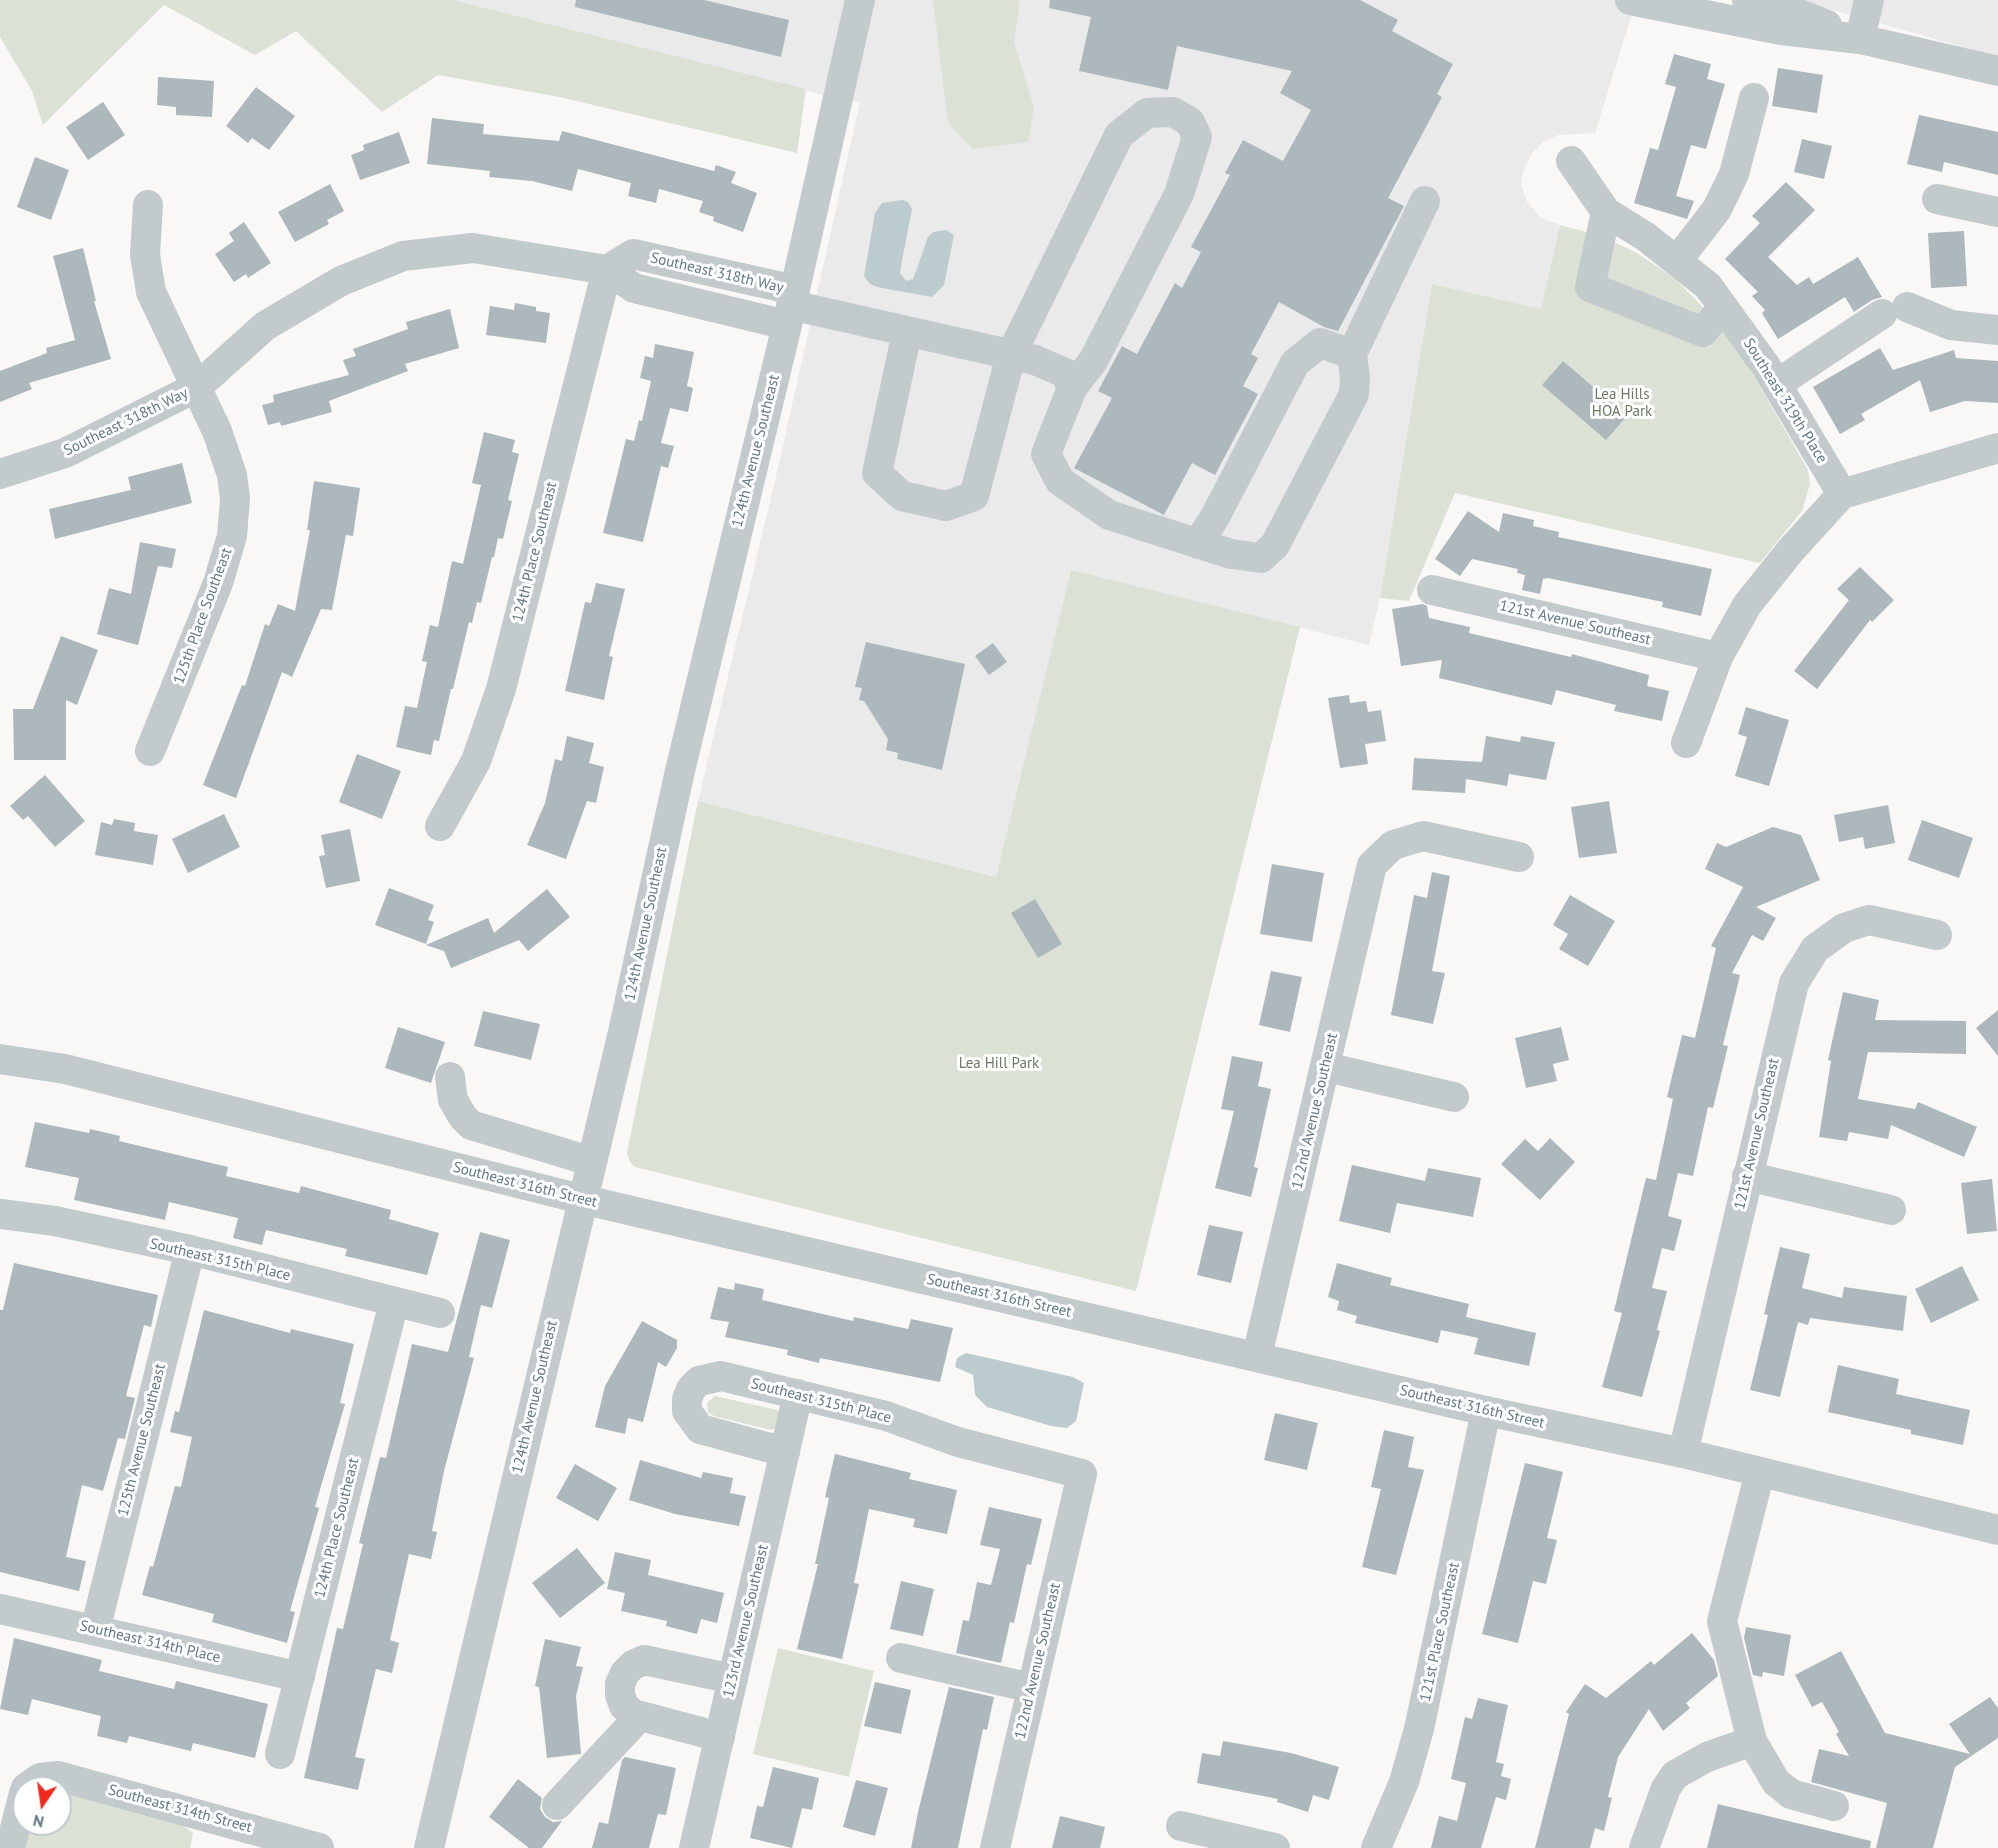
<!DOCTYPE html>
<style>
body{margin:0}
#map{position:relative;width:1998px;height:1848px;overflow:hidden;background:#f9f8f6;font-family:"PT Sans",sans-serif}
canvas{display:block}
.north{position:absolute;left:12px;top:1776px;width:60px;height:60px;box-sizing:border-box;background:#fff;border:2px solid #c0cacd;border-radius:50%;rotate:193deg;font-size:16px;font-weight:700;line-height:24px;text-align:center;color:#617a83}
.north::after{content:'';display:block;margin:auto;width:21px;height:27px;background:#f1281d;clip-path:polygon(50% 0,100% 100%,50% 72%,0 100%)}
</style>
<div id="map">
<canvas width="1998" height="1848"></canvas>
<div class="north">N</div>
</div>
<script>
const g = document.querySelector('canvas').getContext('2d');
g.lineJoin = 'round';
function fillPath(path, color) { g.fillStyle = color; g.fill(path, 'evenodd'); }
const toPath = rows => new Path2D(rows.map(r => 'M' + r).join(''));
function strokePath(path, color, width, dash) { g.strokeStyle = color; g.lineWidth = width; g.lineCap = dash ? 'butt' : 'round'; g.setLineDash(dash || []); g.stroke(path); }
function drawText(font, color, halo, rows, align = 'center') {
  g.font = font + ' "PT Sans",sans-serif'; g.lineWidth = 6; g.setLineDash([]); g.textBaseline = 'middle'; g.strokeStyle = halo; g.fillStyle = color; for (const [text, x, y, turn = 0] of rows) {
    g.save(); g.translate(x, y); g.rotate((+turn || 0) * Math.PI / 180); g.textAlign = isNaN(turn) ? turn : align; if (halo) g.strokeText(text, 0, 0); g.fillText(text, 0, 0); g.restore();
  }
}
fillPath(toPath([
 [453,0,1639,0,1630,20,1595,133,1558,135,1543,142,1532,153,1523,171,1521,184,1527,202,1541,218,1560,225,1541,309,1432,284,1380,598,1369,645,1071,570,997,877,698,801,775,481,860,102,839,99],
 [1798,0,1998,0,1998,57]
]), '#e9eae9');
fillPath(toPath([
 [0,0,453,0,806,89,797,153,559,97,438,75,382,112,296,31,255,55,164,5,43,125,32,91,0,37],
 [933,0,1020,0,1014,42,1034,108,1028,142,973,149,948,123],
 [1560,225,1604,237,1637,253,1674,278,1700,304,1740,352,1808,470,1810,484,1802,511,1760,563,1455,493,1409,601,1380,598,1432,284,1541,309],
 [1071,570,1300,627,1136,1291,635,1167,630,1162,627,1153,698,801,996,877],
 [715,1396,777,1410,782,1413,777,1428,771,1430,714,1416,708,1412,707,1403],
 [778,1648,874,1671,849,1777,753,1754],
 [60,1791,167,1815,193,1833,190,1848,24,1848,29,1824,60,1824]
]), '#dce1d6');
fillPath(toPath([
 [902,200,908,202,912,209,901,266,900,273,906,281,913,279,915,274,928,237,933,232,946,230,954,235,944,285,932,297,877,287,870,284,864,276,875,213,882,203],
 [966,1353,1073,1377,1084,1383,1076,1421,1067,1428,1051,1426,987,1407,975,1395,973,1375,955,1367,957,1358]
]), '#bcccce');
fillPath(toPath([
 [576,0,704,0,789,20,781,57,575,7],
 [1050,0,1360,0,1398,20,1392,31,1453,64,1437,94,1442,97,1388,198,1404,206,1338,331,1324,327,1279,302,1251,354,1258,358,1243,386,1258,394,1215,475,1192,463,1164,515,1074,468,1112,398,1098,391,1122,346,1137,354,1175,283,1182,288,1201,252,1191,247,1230,175,1225,173,1243,140,1283,161,1311,110,1280,93,1292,71,1177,46,1168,90,1079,71,1091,17,1049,8],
 [1674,54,1711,64,1707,79,1725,84,1706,149,1691,145,1676,196,1694,201,1687,219,1634,203,1650,148,1658,150,1676,87,1665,84],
 [1778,68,1823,75,1817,113,1772,106],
 [158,77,214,81,212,117,176,115,176,107,157,105],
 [256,87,295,116,269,150,252,138,248,143,226,126],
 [103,102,125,135,88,160,66,127],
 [1919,115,1998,132,1998,175,1944,162,1942,172,1907,164],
 [432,118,484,124,483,134,559,141,562,131,714,171,716,165,736,172,731,183,757,193,743,232,713,221,714,217,699,212,703,201,659,189,656,203,628,196,631,183,578,169,572,191,532,181,489,177,490,171,427,164],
 [399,132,410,163,360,180,351,155,364,150,363,145],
 [1802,139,1832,146,1824,179,1794,172],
 [35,157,69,170,51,220,17,207],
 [1786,182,1815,210,1768,257,1797,285,1809,277,1813,284,1858,257,1882,297,1872,300,1854,312,1845,297,1778,339,1762,313,1765,310,1752,296,1758,292,1725,259,1760,223,1752,216],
 [330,184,344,211,327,220,329,224,295,242,278,212],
 [244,222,271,263,248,278,246,274,234,282,215,254,234,241,229,233],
 [1964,231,1967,286,1931,288,1928,233],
 [83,248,96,301,94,301,111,359,29,383,32,389,0,402,0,371,47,353,46,348,75,340,53,256],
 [515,303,536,307,536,311,550,313,546,343,486,335,490,306,514,310],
 [450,309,459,348,405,364,408,371,329,401,332,412,281,426,280,422,268,425,262,405,274,402,273,395,349,375,343,360,356,356,353,349,408,329,406,322],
 [655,344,694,352,687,386,693,388,688,412,670,408,661,443,674,446,668,468,661,466,643,542,603,533,626,439,634,441,639,420,642,421,651,381,640,378,645,356,653,358],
 [1880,348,1893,370,1954,350,1956,358,1998,361,1998,403,1965,401,1930,412,1920,380,1861,414,1865,420,1840,434,1813,387],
 [1563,361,1627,416,1606,440,1542,385],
 [484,432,515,440,512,452,519,454,508,500,512,501,503,539,498,538,494,557,492,557,481,603,477,602,472,623,469,622,453,689,451,689,439,741,434,740,431,755,396,747,405,706,417,708,427,662,422,661,430,625,438,627,452,561,463,564,481,485,472,483],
 [182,463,192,503,55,539,49,509,131,490,128,477],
 [314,481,360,488,353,536,346,535,332,610,321,609,292,677,282,672,236,798,203,785,242,685,245,686,265,624,269,626,278,604,295,611,310,530,307,530],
 [1468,511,1499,532,1503,513,1534,520,1533,526,1559,532,1558,537,1712,569,1701,616,1662,607,1663,602,1548,578,1543,579,1540,594,1522,590,1525,575,1517,573,1518,569,1472,559,1460,576,1435,559],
 [140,542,176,549,172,568,158,566,138,645,97,634,109,588,131,594],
 [1860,567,1894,600,1872,622,1870,620,1817,689,1794,671,1849,600,1837,589],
 [596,583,625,589,609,656,613,657,604,700,565,691,585,602,591,603],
 [1423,604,1427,606,1429,618,1470,627,1469,633,1571,657,1572,654,1649,675,1647,686,1669,691,1662,721,1614,711,1616,705,1556,690,1552,705,1439,678,1442,660,1401,666,1392,609],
 [61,636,98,650,77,705,66,700,66,760,14,760,13,709,33,709],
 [866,642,965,664,942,770,897,759,898,753,886,750,888,739,864,701,859,700,862,688,855,687],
 [993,643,1007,662,989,675,975,656],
 [1349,695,1350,703,1366,701,1368,712,1381,710,1386,741,1365,744,1368,764,1340,768,1328,698],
 [1746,707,1789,720,1769,786,1735,776,1747,737,1738,734],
 [567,736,594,743,589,763,604,767,596,803,587,801,566,859,527,845,545,803,555,759,562,761],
 [1486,736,1520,742,1521,736,1555,742,1546,780,1509,774,1507,786,1466,779,1465,793,1412,790,1414,758,1482,762],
 [357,754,401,771,382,819,339,802],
 [45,775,85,821,55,847,28,816,23,820,10,806],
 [1609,801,1617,853,1579,858,1571,807],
 [1888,805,1895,843,1865,849,1863,837,1839,842,1834,815],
 [224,814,240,847,188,873,172,839],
 [114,819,135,823,134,831,158,835,153,865,95,855,101,822,112,825],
 [1922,820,1973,838,1959,878,1908,860],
 [1773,827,1801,835,1820,880,1756,907,1776,918,1763,941,1752,935,1732,973,1740,975,1723,1045,1728,1046,1713,1108,1708,1107,1693,1176,1678,1173,1668,1216,1682,1220,1674,1251,1662,1248,1652,1288,1667,1291,1657,1330,1660,1331,1642,1397,1602,1387,1622,1313,1614,1311,1646,1178,1656,1180,1673,1099,1667,1097,1682,1035,1695,1038,1716,948,1711,946,1743,887,1705,869,1717,843,1726,847],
 [350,829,360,881,326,888,319,856,325,855,321,835],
 [1272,864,1324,873,1312,942,1260,934],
 [1432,872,1450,876,1432,971,1445,973,1433,1024,1391,1015,1414,895,1427,898],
 [389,888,434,905,428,920,434,922,426,944,375,925],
 [547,889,570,917,528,951,519,940,451,968,444,951,426,945,488,918,494,933],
 [1570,895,1615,921,1588,966,1559,949,1568,934,1553,925],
 [1035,899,1062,944,1038,958,1011,913],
 [1271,971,1302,977,1290,1032,1259,1025],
 [1843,992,1879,1000,1875,1020,1966,1021,1966,1054,1868,1052,1858,1099,1915,1109,1918,1102,1977,1127,1964,1157,1891,1125,1888,1139,1849,1132,1847,1141,1819,1137,1831,1061,1828,1060],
 [1998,1010,1998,1056,1976,1028],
 [483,1011,540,1024,531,1060,474,1046],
 [398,1027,445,1042,431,1083,385,1068],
 [1561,1027,1569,1060,1553,1064,1557,1081,1526,1088,1515,1038],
 [1232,1056,1263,1062,1258,1086,1271,1089,1254,1167,1258,1168,1251,1197,1215,1188,1234,1111,1221,1109],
 [35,1122,89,1133,90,1129,120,1136,119,1141,228,1167,226,1176,299,1193,301,1186,391,1210,389,1219,439,1233,427,1275,345,1256,347,1249,266,1230,262,1245,233,1238,238,1218,169,1202,165,1220,74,1200,79,1178,25,1167],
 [1550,1138,1575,1162,1540,1200,1501,1164,1525,1139,1538,1151],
 [1352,1165,1425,1181,1428,1168,1481,1178,1473,1217,1397,1203,1390,1233,1339,1221],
 [1992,1179,1997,1231,1967,1234,1961,1183],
 [1209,1225,1243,1232,1231,1283,1197,1275],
 [480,1232,510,1240,492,1308,481,1305,469,1357,474,1358,444,1471,432,1531,437,1532,431,1559,409,1554,390,1640,399,1643,392,1673,376,1669,355,1757,365,1759,358,1790,304,1778,337,1628,343,1629,363,1544,359,1543,380,1457,386,1458,412,1344,448,1352],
 [1780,1247,1810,1254,1802,1288,1842,1298,1844,1287,1907,1296,1903,1331,1810,1318,1808,1325,1798,1322,1780,1397,1750,1390,1768,1315,1764,1314],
 [14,1263,158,1295,151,1327,144,1325,126,1396,135,1398,125,1439,118,1438,103,1491,82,1485,66,1557,86,1561,79,1591,0,1572,0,1310,3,1310],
 [1337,1263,1392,1278,1390,1285,1469,1304,1466,1317,1536,1333,1529,1366,1474,1354,1478,1338,1441,1330,1438,1343,1355,1323,1357,1316,1337,1310,1339,1301,1328,1297],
 [1962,1266,1979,1300,1931,1323,1915,1289],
 [735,1283,764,1289,762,1300,853,1321,854,1317,908,1329,911,1319,953,1328,940,1382,820,1358,819,1363,787,1355,788,1350,725,1337,729,1322,710,1319,718,1287,734,1290],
 [204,1310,290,1333,291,1329,354,1344,340,1403,345,1404,315,1507,319,1508,290,1611,295,1612,287,1643,212,1622,214,1614,142,1595,150,1566,153,1567,175,1486,181,1487,192,1437,170,1432,175,1411,179,1412],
 [642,1321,677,1340,677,1348,666,1367,658,1362,643,1422,628,1418,625,1434,595,1427,605,1386],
 [1838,1365,1899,1379,1896,1394,1970,1410,1963,1445,1911,1434,1911,1430,1828,1412],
 [1275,1413,1318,1423,1307,1470,1264,1460],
 [1384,1430,1414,1437,1408,1467,1424,1470,1396,1575,1362,1567,1381,1489,1371,1487],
 [835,1454,911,1473,909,1479,957,1490,947,1534,913,1527,915,1519,869,1509,854,1583,859,1584,842,1659,797,1649,818,1564,815,1564,829,1498,825,1497],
 [640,1460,701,1478,703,1472,733,1478,730,1493,746,1496,739,1526,675,1514,629,1500],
 [1525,1463,1563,1472,1547,1538,1557,1540,1546,1584,1533,1581,1518,1643,1482,1634],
 [575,1464,617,1488,598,1521,556,1498],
 [989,1507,1042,1519,1031,1565,1027,1564,1014,1623,1010,1622,1001,1663,956,1653,963,1620,969,1621,977,1582,991,1585,1000,1549,980,1545],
 [577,1548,605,1583,560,1618,532,1583],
 [615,1552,651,1560,648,1575,724,1593,717,1623,701,1619,697,1634,666,1626,667,1621,621,1611,625,1593,607,1589],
 [901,1581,934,1589,923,1636,890,1629],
 [1746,1627,1791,1635,1784,1676,1763,1672,1762,1677,1753,1675,1744,1638],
 [1692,1633,1714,1660,1718,1676,1686,1703,1690,1708,1663,1731,1649,1709,1618,1757,1608,1797,1612,1798,1604,1831,1595,1828,1590,1848,1535,1848,1569,1714,1566,1712,1585,1684,1606,1698,1651,1661,1654,1665],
 [14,1638,102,1660,99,1671,174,1689,176,1681,268,1704,255,1758,193,1743,191,1751,129,1736,127,1743,97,1736,101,1716,32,1699,28,1715,0,1709],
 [545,1639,581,1647,576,1666,583,1667,576,1696,581,1754,547,1758,539,1687,535,1686],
 [1841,1651,1885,1733,1970,1754,1949,1724,1990,1697,1998,1708,1998,1738,1955,1767,1933,1848,1876,1848,1887,1803,1811,1782,1819,1749,1849,1756,1836,1734,1839,1732,1822,1702,1812,1707,1795,1675],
 [875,1682,911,1690,901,1734,864,1726],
 [949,1687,994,1697,987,1730,983,1729,958,1848,911,1848,918,1812],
 [1478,1698,1508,1705,1496,1762,1504,1764,1501,1776,1511,1779,1506,1800,1496,1797,1481,1848,1431,1848,1439,1816,1457,1821,1466,1783,1451,1779,1465,1717,1472,1719],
 [1223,1741,1291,1753,1339,1767,1329,1800,1313,1795,1308,1812,1277,1802,1278,1799,1197,1783,1202,1753,1220,1756],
 [625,1757,676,1768,666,1815,658,1814,649,1848,592,1848,599,1822,608,1824,622,1760],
 [773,1767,819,1778,812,1810,802,1808,792,1848,750,1838,757,1806,763,1807],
 [518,1779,542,1798,540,1809,545,1817,553,1822,562,1821,542,1848,529,1848,489,1817],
 [856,1780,888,1788,875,1836,843,1827],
 [1718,1804,1871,1841,1870,1848,1707,1848],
 [1060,1816,1105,1827,1100,1848,1052,1848]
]), '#acb8bb');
strokePath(toPath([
 [1630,0,1781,30,1860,39,1998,71],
 [1747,0,1792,11,1827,25],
 [1860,39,1869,0],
 [1571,161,1606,212,1646,237,1708,286,1765,365,1842,494],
 [1937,199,1998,212],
 [148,205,145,255,151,292,217,431,232,475,235,498,232,536,218,583,150,751],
 [1606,212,1590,287,1703,332,1723,307],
 [1677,261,1717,209,1734,174,1754,98],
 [607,270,633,254,795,290],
 [791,305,1035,360,1065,373,1072,388,1046,454,1060,481,1109,515,1231,554,1261,558,1275,545,1354,394,1355,378,1352,354,1425,201],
 [1907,307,1951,325,1998,330],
 [907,332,877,473,902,496,946,506,974,496,1011,355,1119,135,1147,113,1173,112,1190,122,1197,137,1179,194,1093,361,1072,388],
 [1777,384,1882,314],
 [0,474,65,453,197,387,265,326,341,281,403,256,473,248,607,270,634,288,787,325],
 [1198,544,1216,515,1295,363,1320,343,1352,354],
 [1432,590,1718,657],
 [1686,743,1718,657,1747,605,1791,550,1842,494,1998,448],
 [440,826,476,761,501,689,607,270],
 [0,1059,65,1069,581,1199,1486,1411,1683,1453,1998,1530],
 [1326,1067,1454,1097],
 [450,1077,453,1100,463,1117,471,1125,590,1161],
 [1747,1176,1891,1210],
 [0,1214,55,1221,190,1250,440,1313],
 [1257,1356,1372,865,1393,845,1423,836,1519,857],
 [785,1452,700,1429,687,1411,687,1399,691,1389,699,1381,721,1376,886,1416,958,1442,1082,1474,995,1848],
 [1683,1453,1794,983,1815,949,1844,928,1869,920,1937,935],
 [1760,1472,1722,1621,1752,1741,1776,1782,1791,1794,1834,1806],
 [0,1609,300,1677],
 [95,1630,190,1250],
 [901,1658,1032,1688],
 [720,1737,633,1714,624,1706,620,1695,620,1684,625,1673,633,1665,644,1660,733,1679],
 [280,1754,394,1302],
 [26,1788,40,1778,58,1776,319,1848],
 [557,1805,639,1717],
 [1181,1826,1275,1848],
 [10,1848,24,1793],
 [429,1848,623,1032,679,775,787,325,860,0],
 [694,1848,798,1394],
 [1376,1848,1404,1782,1419,1729,1486,1411],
 [1644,1848,1666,1788,1675,1775,1707,1757,1752,1741]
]), '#c3cacc', 30);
drawText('15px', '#617a83', '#fff', [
 ["Southeast 318th Way",717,273,13],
 ["Southeast 319th Place",1785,401,58],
 ["Southeast 318th Way",126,422,-26],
 ["124th Avenue Southeast",756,451,-76],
 ["124th Place Southeast",535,552,-76],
 ["125th Place Southeast",203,616,-70],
 ["121st Avenue Southeast",1575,623,13],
 ["124th Avenue Southeast",646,924,-78],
 ["122nd Avenue Southeast",1315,1111,-77],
 ["121st Avenue Southeast",1757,1134,-77],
 ["Southeast 316th Street",525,1185,14],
 ["Southeast 315th Place",220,1260,13],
 ["Southeast 316th Street",999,1296,13],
 ["124th Avenue Southeast",535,1397,-77],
 ["Southeast 315th Place",821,1401,14],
 ["Southeast 316th Street",1472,1407,13],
 ["125th Avenue Southeast",142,1440,-76],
 ["124th Place Southeast",337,1528,-76],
 ["123rd Avenue Southeast",746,1621,-77],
 ["121st Place Southeast",1440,1632,-78],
 ["Southeast 314th Place",150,1642,13],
 ["122nd Avenue Southeast",1038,1661,-77],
 ["Southeast 314th Street",180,1809,15]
]);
drawText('15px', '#6a7a61', '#fff', [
 ["Lea Hills",1622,395],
 ["HOA Park",1622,412],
 ["Lea Hill Park",999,1064]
]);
</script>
